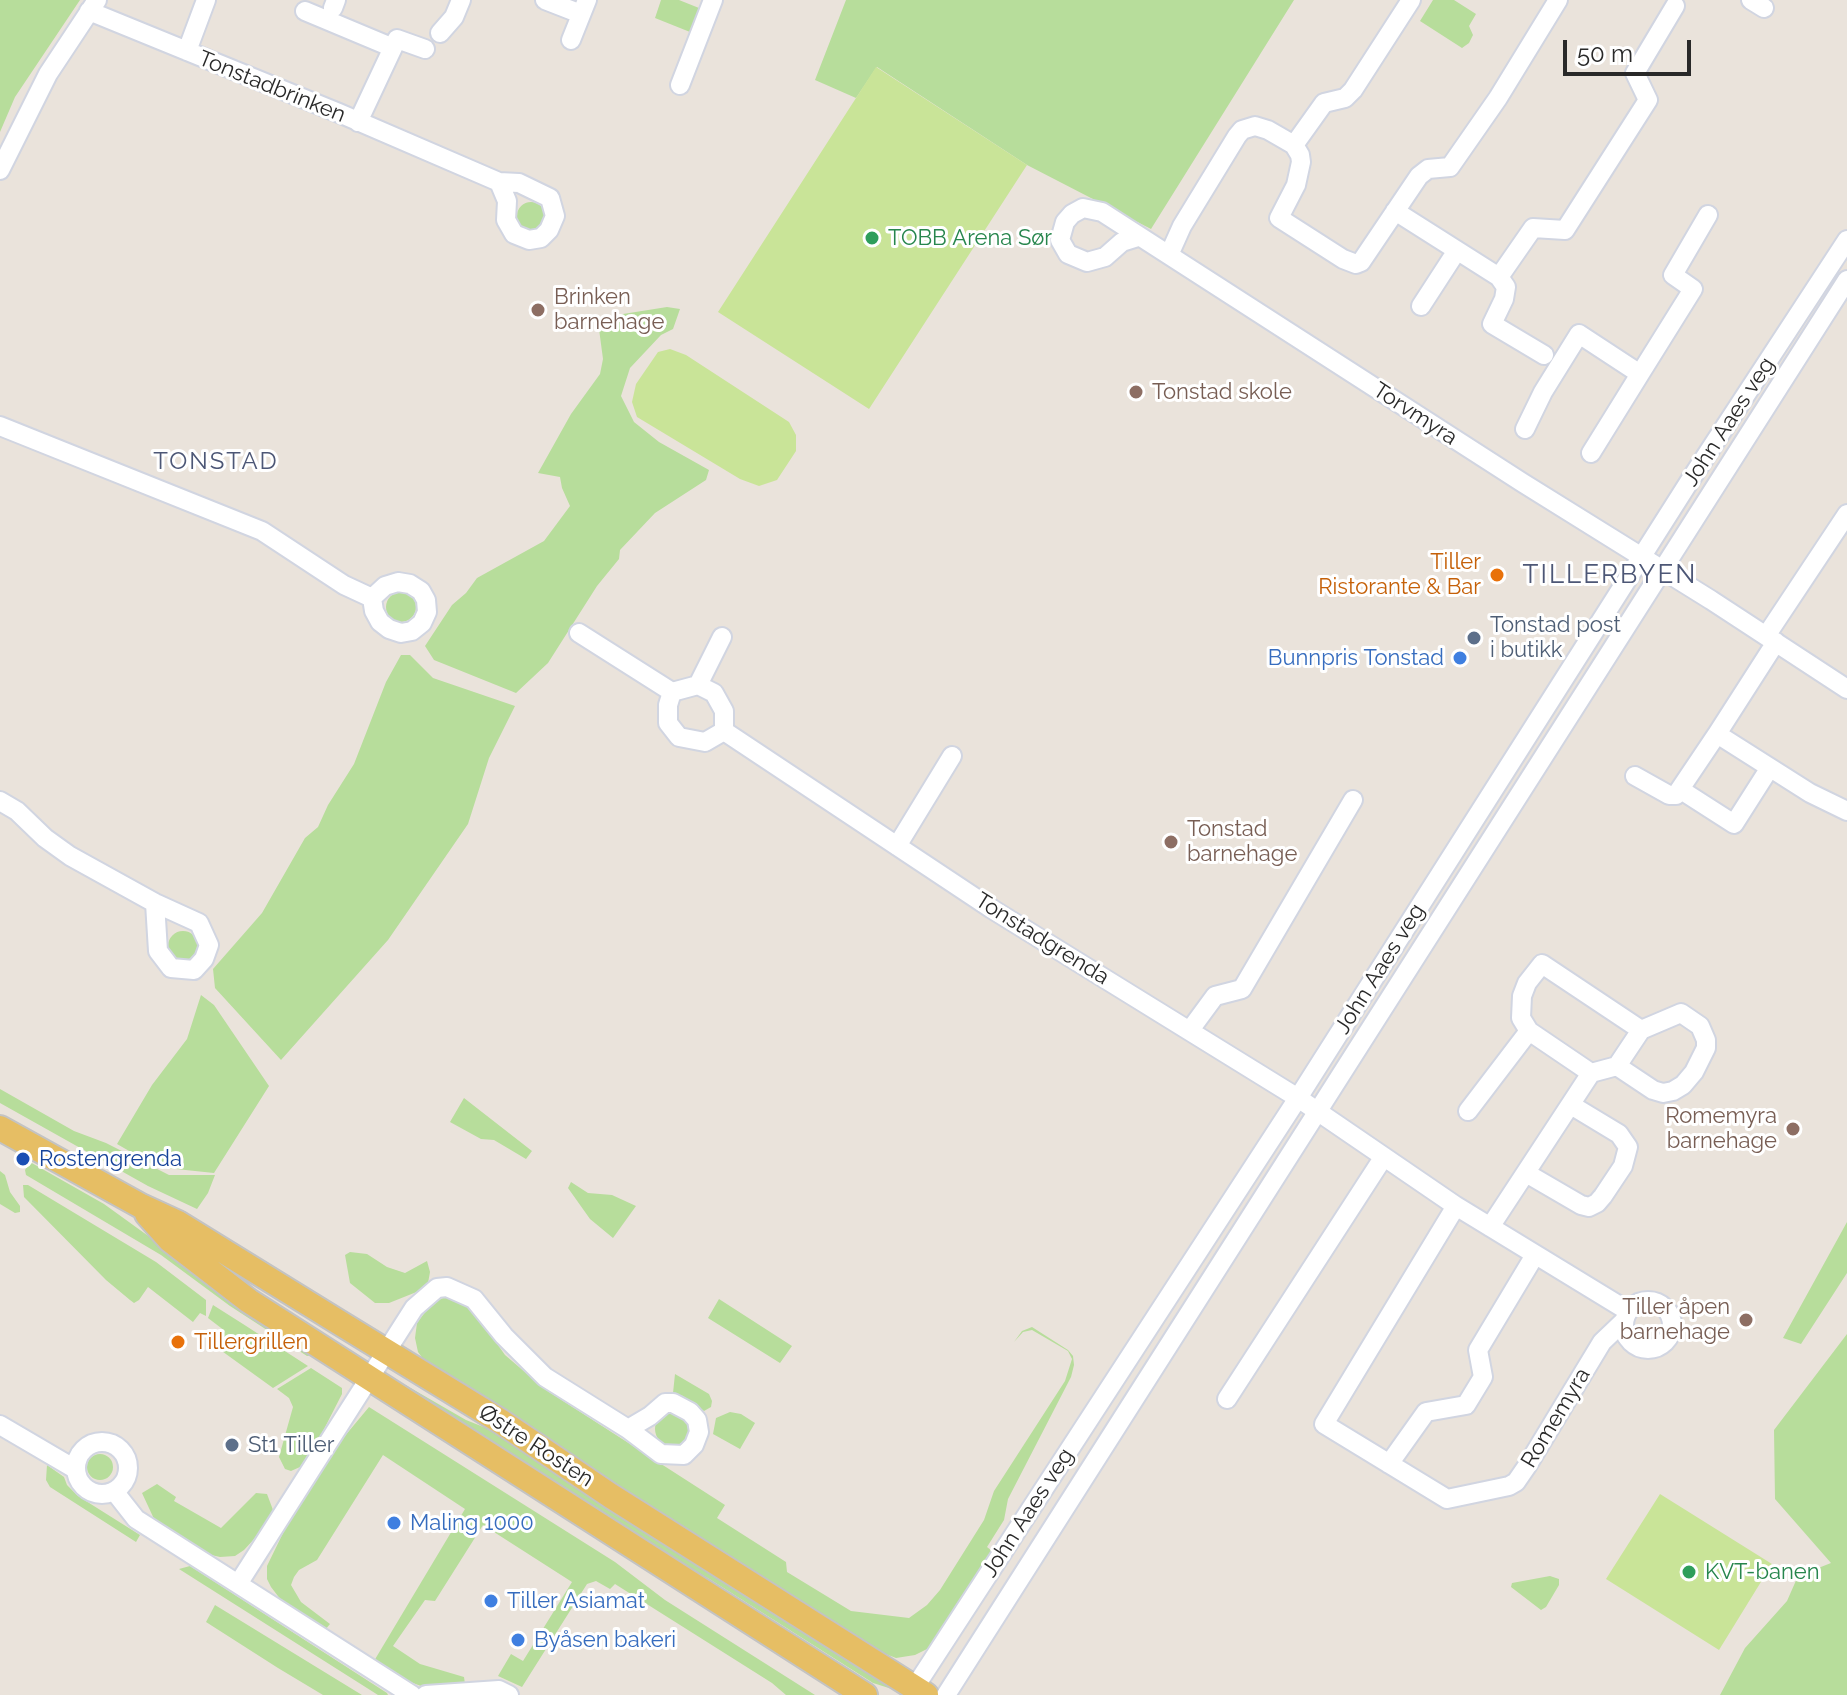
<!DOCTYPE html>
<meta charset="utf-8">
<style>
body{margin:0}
#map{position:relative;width:1847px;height:1695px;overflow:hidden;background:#eae3db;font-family:Raleway,sans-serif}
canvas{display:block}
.scale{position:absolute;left:1563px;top:40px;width:128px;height:36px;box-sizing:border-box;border:4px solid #292929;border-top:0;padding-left:10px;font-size:24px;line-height:28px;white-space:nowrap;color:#292929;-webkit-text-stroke:6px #fff;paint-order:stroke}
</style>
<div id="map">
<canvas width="1847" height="1695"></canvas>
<div class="scale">50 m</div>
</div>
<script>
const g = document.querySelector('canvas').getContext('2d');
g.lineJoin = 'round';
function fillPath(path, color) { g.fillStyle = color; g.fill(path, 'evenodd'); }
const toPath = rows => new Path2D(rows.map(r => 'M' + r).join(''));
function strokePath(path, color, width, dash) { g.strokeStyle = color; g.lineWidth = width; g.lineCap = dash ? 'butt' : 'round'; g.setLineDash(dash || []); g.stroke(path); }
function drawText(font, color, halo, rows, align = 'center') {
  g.font = font + ' Raleway,sans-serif'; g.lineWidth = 6; g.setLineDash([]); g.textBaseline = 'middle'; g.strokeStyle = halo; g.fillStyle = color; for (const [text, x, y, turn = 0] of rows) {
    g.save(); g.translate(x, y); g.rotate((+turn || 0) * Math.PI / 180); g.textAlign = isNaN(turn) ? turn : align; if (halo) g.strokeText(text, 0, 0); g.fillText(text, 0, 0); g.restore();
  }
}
fillPath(toPath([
 [0,0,80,0,15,97,0,132],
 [661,0,679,0,704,10,695,34,655,18],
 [846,0,1294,0,1151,229,1027,165,877,67,856,98,815,80],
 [1433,0,1454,0,1476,14,1469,26,1473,35,1469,43,1462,48,1420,21],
 '517 216a14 14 0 1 1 28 0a14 14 0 1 1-28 0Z',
 [667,307,680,309,673,329,661,335,630,368,621,396,634,422,659,442,709,470,706,480,655,513,620,550,619,559,597,586,548,663,516,693,434,660,425,646,452,605,466,593,477,578,544,541,570,506,562,488,560,477,538,473,571,414,600,374,603,359,599,329,604,323,623,314],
 '386 607a15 15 0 1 1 30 0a15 15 0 1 1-30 0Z',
 [401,655,410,655,433,678,515,706,489,758,468,824,388,940,281,1060,215,988,213,969,262,913,305,838,318,827,328,805,354,764,386,682],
 '168 946a15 15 0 1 1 30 0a15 15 0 1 1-30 0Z',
 [201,995,214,1005,269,1086,214,1173,157,1167,117,1144,152,1085,187,1039],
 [0,1089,74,1131,106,1143,169,1175,215,1175,208,1193,197,1209,148,1186,0,1103],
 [464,1098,532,1151,526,1159,494,1140,481,1139,450,1122],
 [30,1162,104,1204,313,1355,307,1356,230,1306,161,1255,26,1175,25,1170],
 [0,1171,5,1175,10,1192,20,1206,20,1212,15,1213,0,1204],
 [571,1182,588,1193,612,1195,636,1206,613,1238,590,1219,568,1188],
 [23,1185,28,1185,156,1262,206,1300,206,1316,200,1313,193,1322,148,1287,139,1300,134,1303,130,1300,106,1280,24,1197],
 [1847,1222,1847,1273,1801,1344,1783,1338],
 [350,1252,367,1254,387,1267,405,1273,427,1261,430,1272,428,1283,419,1291,389,1303,375,1303,350,1283,345,1255],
 [443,1298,457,1298,471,1307,505,1355,546,1390,725,1505,717,1518,786,1562,787,1572,851,1611,909,1618,927,1605,940,1590,984,1520,994,1491,1065,1381,1072,1359,1068,1351,1032,1330,1023,1332,1014,1342,1022,1331,1032,1327,1068,1350,1073,1356,1074,1365,1071,1377,1008,1499,1004,1520,987,1547,992,1551,940,1636,929,1648,915,1655,896,1658,860,1644,427,1364,418,1352,415,1338,417,1323,432,1303],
 [719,1299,792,1346,780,1363,708,1318],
 [213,1305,243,1324,308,1366,273,1388,219,1349,217,1344,225,1331,208,1318],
 [1847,1334,1847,1695,1720,1695,1745,1648,1787,1601,1798,1576,1831,1563,1775,1499,1774,1430],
 [311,1368,342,1388,342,1394,321,1435,300,1467,291,1471,285,1469,279,1457,293,1407,289,1398,277,1389],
 [675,1374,709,1394,712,1401,711,1407,704,1411,683,1396,673,1393],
 [402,1383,466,1420,496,1432,889,1684,892,1689,873,1683,711,1580,602,1516,400,1385],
 [369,1407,615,1562,665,1600,815,1695,786,1695,772,1683,615,1584,610,1589,596,1581,587,1584,522,1687,498,1676,511,1654,523,1661,572,1582,483,1525,435,1601,425,1600,393,1646,420,1664,464,1677,465,1684,442,1688,421,1686,397,1677,374,1661,465,1509,383,1455,317,1560,299,1570,294,1577,291,1585,301,1602,330,1624,325,1630,300,1616,281,1600,271,1587,267,1579,267,1566,284,1531,344,1437],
 [730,1412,741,1414,755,1423,740,1449,713,1434,716,1418],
 '655 1429a17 17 0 1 1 34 0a17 17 0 1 1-34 0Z',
 '87 1467a13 13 0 1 1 26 0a13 13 0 1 1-26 0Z',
 [47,1465,64,1477,67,1485,78,1496,140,1535,136,1542,50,1487,46,1480],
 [157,1484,176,1497,174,1501,221,1528,256,1493,267,1494,273,1510,256,1537,244,1550,235,1556,220,1557,207,1554,155,1521,142,1493],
 [190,1566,387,1693,388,1695,378,1695,179,1569],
 [1550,1576,1559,1579,1559,1585,1546,1607,1541,1610,1511,1587,1512,1583],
 [215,1605,362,1695,323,1695,278,1668,206,1622]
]), '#b7dd9b');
fillPath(toPath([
 [876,67,1027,165,869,409,718,312],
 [670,349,686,355,789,422,796,435,796,451,777,480,759,486,740,479,637,417,632,402,636,384,658,352],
 [1660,1494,1772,1564,1719,1650,1606,1579]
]), '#c9e498');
const minor = toPath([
 [545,0,581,14],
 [1751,0,1764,8],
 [333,8,336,0],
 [89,11,339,113,499,182,507,201,506,220,514,234,529,240,541,238,549,230,555,216,550,198,519,183,499,182],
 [305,11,391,47],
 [440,33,454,17,461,0],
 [571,40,587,0],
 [187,51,206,0],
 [680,85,713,0],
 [358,122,397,39,425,49],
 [1294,145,1324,103,1345,98,1353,90,1411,0],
 [0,170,48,74,97,0],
 [1395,211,1499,277,1533,228,1565,230,1648,100,1635,73,1675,6],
 [1138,237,1122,242,1105,257,1087,262,1068,254,1060,240,1065,222,1072,214,1083,208,1102,212,1523,483,1711,600,1847,689],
 [1169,255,1182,226,1237,136,1242,130,1255,126,1268,130,1294,145,1300,155,1301,162,1296,185,1279,218,1343,259,1356,264,1361,262,1419,176,1428,169,1450,167,1498,98,1558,0],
 [1499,277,1506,287,1504,299,1492,324,1544,355],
 [1421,306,1456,252],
 [0,426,262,531,344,585,372,598],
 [1525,429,1543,392,1579,334,1640,374,1693,289,1673,275,1708,215],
 [1591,453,1640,374],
 [398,582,410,584,421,591,426,600,427,612,422,623,412,631,401,633,389,629,380,622,374,611,372,598,385,586,398,582],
 [579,633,672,692],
 [1766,636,1847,514],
 [698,685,722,637],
 [724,731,705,742,679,737,668,723,668,705,672,692,698,685,714,693,724,711,724,731,992,909,1298,1098,1456,1206,1628,1311],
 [1717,734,1776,642],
 [1635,776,1669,795,1676,795,1717,734,1810,793,1847,811],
 [1681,790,1734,824,1769,769],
 [0,801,17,811,45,838,70,856,155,903,199,923,209,945,204,959,194,970,171,968,158,951,155,903],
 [897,846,952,756],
 [1190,1030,1215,996,1242,989,1353,800],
 [1617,1066,1653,1090,1663,1093,1673,1091,1683,1085,1694,1072,1706,1048,1706,1040,1700,1026,1681,1013,1641,1030],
 [1468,1111,1529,1031],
 [1526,1173,1581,1205,1589,1207,1597,1203,1603,1196,1623,1166,1628,1147,1619,1134,1571,1105],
 [1456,1206,1324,1424,1447,1499,1509,1486,1516,1482,1527,1466,1602,1342,1624,1321],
 [1490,1227,1591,1073,1529,1031,1521,1018,1522,996,1527,983,1542,964,1641,1030,1617,1066,1591,1073],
 '1624 1325a24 24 0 1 1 48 0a24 24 0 1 1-48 0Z',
 [1227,1399,1383,1158],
 [0,1425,75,1469],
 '76 1468a26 26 0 1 1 52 0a26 26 0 1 1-52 0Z',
 [1389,1464,1426,1412,1466,1405,1483,1377,1478,1350,1535,1255],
 [114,1491,136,1519,238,1584],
 [915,1687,1298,1098,1696,471,1847,240],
 [412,1695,238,1584,414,1308,437,1288,447,1287,474,1299,504,1336,545,1377,628,1429,661,1454,684,1455,694,1445,699,1432,697,1420,690,1412,673,1403,665,1403,650,1416,628,1429],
 [426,1695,499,1690,509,1695],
 [946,1695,1847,280]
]);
const major = toPath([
 [0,1128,141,1206,178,1223,340,1323,500,1421,611,1496,926,1695],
 [147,1214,170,1240,249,1301,865,1695]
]);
strokePath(minor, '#d1d5e1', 22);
strokePath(major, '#c3c3c3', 28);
strokePath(minor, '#fff', 18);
strokePath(major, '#e6be64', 24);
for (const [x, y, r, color] of [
 [872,238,8,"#2e9e5b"],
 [538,310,8,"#8d6e63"],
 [1136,392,8,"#8d6e63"],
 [1497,575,8,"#e8710a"],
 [1474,638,8,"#5c6f8a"],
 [1460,658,8,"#3f7fe0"],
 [1171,842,8,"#8d6e63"],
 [1793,1129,8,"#8d6e63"],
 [23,1159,8,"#1a4fb4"],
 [1746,1320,8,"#8d6e63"],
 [178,1342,8,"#e8710a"],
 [232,1445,8,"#5c6f8a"],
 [394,1523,8,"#3f7fe0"],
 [1689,1572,8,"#2e9e5b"],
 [491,1601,8,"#3f7fe0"],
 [518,1640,8,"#3f7fe0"]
]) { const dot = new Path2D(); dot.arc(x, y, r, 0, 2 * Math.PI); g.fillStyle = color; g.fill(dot); strokePath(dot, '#fff', 3); }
drawText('22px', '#292929', '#fff', [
 ["Tonstadbrinken",272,87,22],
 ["Torvmyra",1415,414,33],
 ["John Aaes veg",1729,422,-57],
 ["Tonstadgrenda",1042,939,32],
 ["John Aaes veg",1380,969,-58],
 ["Romemyra",1556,1418,-59],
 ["Østre Rosten",536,1446,33],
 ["John Aaes veg",1028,1513,-57]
]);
drawText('22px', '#27864d', '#fff', [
 ["TOBB Arena Sør",888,238],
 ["KVT-banen",1705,1572]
], 'left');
drawText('22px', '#785e54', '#fff', [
 ["Brinken",554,297],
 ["barnehage",554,322],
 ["Tonstad skole",1152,392],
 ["Tonstad",1187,829],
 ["barnehage",1187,854],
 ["Romemyra",1777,1116,"right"],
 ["barnehage",1777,1141,"right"],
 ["Tiller åpen",1730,1307,"right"],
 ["barnehage",1730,1332,"right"]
], 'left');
drawText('22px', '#c56008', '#fff', [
 ["Tiller",1481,562],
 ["Ristorante & Bar",1481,587],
 ["Tillergrillen",194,1342,"left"]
], 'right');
drawText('22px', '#4e5e75', '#fff', [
 ["Tonstad post",1490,625],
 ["i butikk",1490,650],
 ["St1 Tiller",248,1445]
], 'left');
drawText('22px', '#366cbe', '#fff', [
 ["Bunnpris Tonstad",1444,658,"right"],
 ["Maling 1000",410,1523],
 ["Tiller Asiamat",507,1601],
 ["Byåsen bakeri",534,1640]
], 'left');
drawText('22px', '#164399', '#fff', [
 ["Rostengrenda",39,1159]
], 'left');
g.letterSpacing = '2px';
drawText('24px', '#4d5776', '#fff', [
 ["TONSTAD",216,462]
]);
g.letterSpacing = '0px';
g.letterSpacing = '2px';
drawText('26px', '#4d5776', '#fff', [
 ["TILLERBYEN",1610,575]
]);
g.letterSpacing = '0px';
</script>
